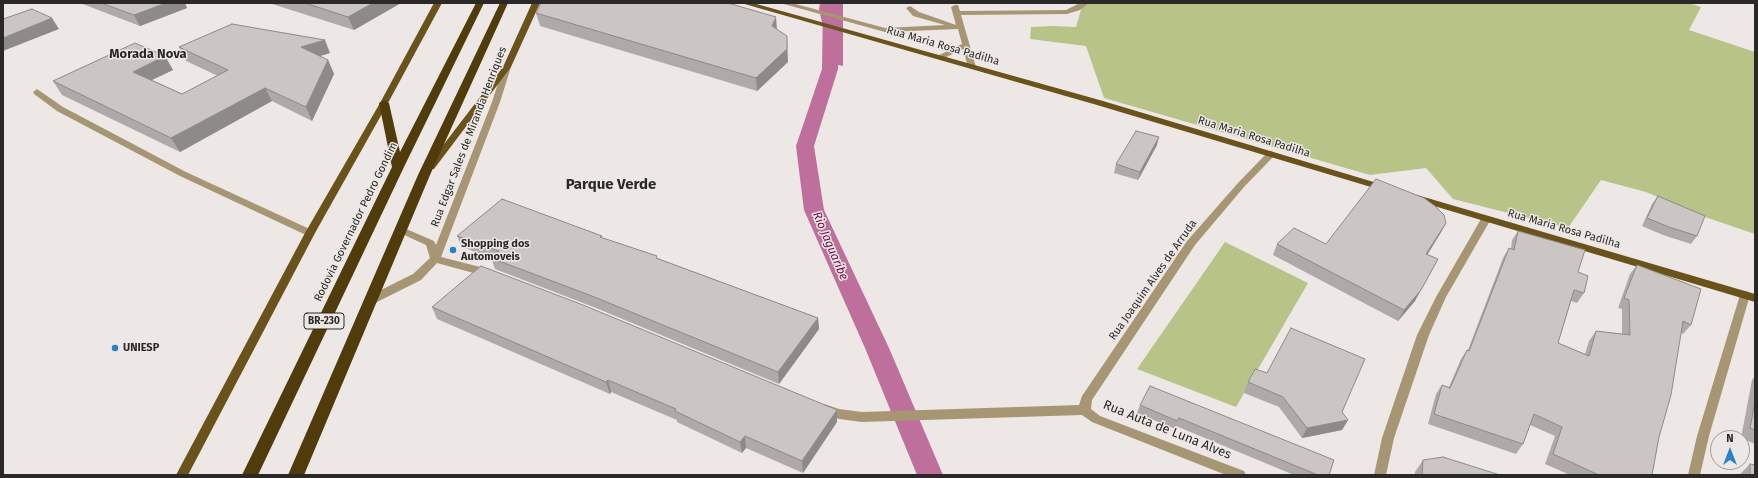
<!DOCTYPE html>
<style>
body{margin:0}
#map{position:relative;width:1758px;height:478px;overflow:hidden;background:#ede8e5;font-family:"Fira Sans",sans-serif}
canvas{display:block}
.frame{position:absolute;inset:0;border:4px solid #2a2927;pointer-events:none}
.north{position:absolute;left:1710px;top:430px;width:40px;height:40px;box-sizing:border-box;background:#ede8e5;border:1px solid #9f9c99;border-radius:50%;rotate:0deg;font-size:11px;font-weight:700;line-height:16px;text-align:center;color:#2a2927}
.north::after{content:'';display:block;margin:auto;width:14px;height:18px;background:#2582ce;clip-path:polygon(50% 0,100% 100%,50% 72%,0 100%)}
</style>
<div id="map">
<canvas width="1758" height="478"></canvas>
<div class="frame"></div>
<div class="north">N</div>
</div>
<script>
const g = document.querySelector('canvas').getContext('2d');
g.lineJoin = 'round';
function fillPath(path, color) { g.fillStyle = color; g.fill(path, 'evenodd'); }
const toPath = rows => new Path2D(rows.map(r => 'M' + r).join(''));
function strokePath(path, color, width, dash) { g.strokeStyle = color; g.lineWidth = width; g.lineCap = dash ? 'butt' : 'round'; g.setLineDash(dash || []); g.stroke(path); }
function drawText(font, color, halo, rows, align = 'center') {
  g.font = font + ' "Fira Sans",sans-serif'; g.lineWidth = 3; g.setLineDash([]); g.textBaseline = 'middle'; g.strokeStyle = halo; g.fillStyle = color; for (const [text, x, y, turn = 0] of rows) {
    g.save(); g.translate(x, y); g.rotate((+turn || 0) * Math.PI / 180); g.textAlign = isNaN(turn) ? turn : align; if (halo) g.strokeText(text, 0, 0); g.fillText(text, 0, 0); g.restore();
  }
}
fillPath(toPath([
 [1083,3,1689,3,1701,7,1689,30,1755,52,1755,234,1708,218,1646,192,1601,180,1568,228,1453,199,1426,168,1370,175,1104,98,1086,46,1030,39,1031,27,1053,26,1076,27],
 [1225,242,1308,283,1236,407,1137,369]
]), '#b8c388');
fillPath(toPath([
 [820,3,843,3,843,66,823,62,826,40,819,9]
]), '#bf6f9b');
fillPath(toPath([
 [823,3,839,3,838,69,814,146,824,210,889,348,943,475,917,475,865,348,804,210,796,146,822,69,823,3]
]), '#bf6f9b');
fillPath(toPath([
 [780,3,792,3,885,28,945,25,913,16,906,8,910,6,919,12,956,25,951,7,955,5,958,5,960,11,1066,10,1080,3,1089,3,1080,10,1067,14,961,15,976,67,972,69,968,67,963,49,942,59,936,59,935,57,962,44,958,29,885,32,780,3],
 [504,65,510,65,511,67,500,102,441,257,492,270,493,273,488,277,437,263,421,280,375,303,367,303,366,300,367,297,413,274,430,258,426,245,398,232,396,230,401,227,404,228,434,241,436,245,492,102,504,65],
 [37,89,63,107,186,172,314,231,315,233,310,236,306,235,180,176,57,111,34,94,33,92,37,89],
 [1271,151,1276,154,1274,156,1244,187,1195,245,1092,400,1091,409,1100,416,1244,471,1246,475,1226,475,1092,422,1082,415,862,422,839,419,820,412,818,409,820,406,824,404,839,409,862,412,1079,405,1082,396,1187,241,1238,183,1268,152,1271,151],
 [1486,216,1491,219,1446,297,1429,335,1394,438,1386,475,1374,475,1382,438,1417,335,1436,297,1481,219,1486,216],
 [1745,291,1749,292,1750,295,1709,436,1700,475,1688,475,1697,436,1740,295,1741,292,1745,291]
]), '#a79673');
fillPath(toPath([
 [434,3,442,3,388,103,315,233,188,475,176,475,305,233,380,103,434,3],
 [532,3,540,3,511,67,434,169,428,169,426,167,428,165,503,67,532,3],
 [741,3,753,3,1103,101,1387,186,1389,188,1387,190,1381,190,1097,105,741,3],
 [1417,195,1755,294,1755,302,1414,200,1412,198,1417,195]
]), '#6a521b');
fillPath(toPath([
 [476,3,484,3,404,167,258,475,242,475,392,167,379,103,384,100,389,103,400,152,476,3],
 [500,3,508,3,430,175,304,475,288,475,418,175,500,3]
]), '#503c0a');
fillPath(toPath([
 [80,3,185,3,187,8,140,26],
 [269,3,401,3,354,30],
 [856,3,878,3,857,4],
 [536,13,777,30,788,62,757,91,540,26],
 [179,47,330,53,320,56,328,60,334,74,312,121,272,101,180,152,62,95,53,81,165,56,173,70,152,80,182,94,218,76,186,61],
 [1157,145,1138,180,1114,173,1116,164],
 [1658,196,1697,236,1691,244,1663,235,1642,226,1652,204],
 [1446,223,1440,234,1427,254,1415,301,1398,321,1273,255,1277,244,1326,244],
 [1518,231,1578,272,1584,293,1577,303,1571,301,1558,343,1585,354,1589,341,1596,331,1622,334,1622,309,1618,308,1630,274,1637,265,1691,325,1683,334,1681,333,1659,437,1652,475,1570,475,1545,464,1555,436,1530,425,1523,444,1516,454,1428,424,1436,394,1442,385,1449,387,1461,359,1467,350,1468,350,1503,258,1509,248,1511,249,1512,240],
 [457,236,603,238,818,318,819,329,779,384,596,308,495,269,491,258,462,247],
 [432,307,837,410,837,422,803,473,746,448,742,453,677,422,677,420,611,392,610,394,437,319],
 [1755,376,1755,444,1741,438,1752,380],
 [1248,382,1342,412,1348,420,1342,430,1302,438,1279,407,1244,393],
 [1140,405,1334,460,1329,475,1294,475,1176,426,1175,429,1137,413],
 [1423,460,1500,475,1415,475,1415,472],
 [1750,464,1755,475,1739,475]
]), '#afa9a9');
fillPath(toPath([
 [166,3,185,3,187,8,140,26,134,15],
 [373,3,401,3,354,30,348,17],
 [776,17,777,30,772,26],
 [52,18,59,29,3,51,3,38],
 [787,36,788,62,757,91,756,78],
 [325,40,330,53,307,60,301,47],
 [165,56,173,70,141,85,133,72],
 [328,60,334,74,312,121,306,107],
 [265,88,272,101,180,152,171,138],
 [1159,137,1157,145,1138,180,1140,172],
 [1446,223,1440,234,1421,265,1426,254],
 [1438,259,1415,301,1398,321,1404,310],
 [818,318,819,329,779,384,778,372],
 [608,380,611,392,610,394,606,382],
 [837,410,837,422,803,473,802,461],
 [1348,420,1342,430,1302,438,1307,428],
 [745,436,746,448,742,453,740,442]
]), '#8e8a89');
const building = toPath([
 [101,3,166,3,134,15,101,3],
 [305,3,373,3,348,17,305,3],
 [541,3,728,3,776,17,772,26,787,36,787,49,756,78,536,13,541,3],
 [32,9,52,18,3,38,3,19,32,9],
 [232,24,325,40,301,47,328,60,306,107,265,88,171,138,53,81,135,43,165,56,133,72,182,94,228,70,179,47,232,24],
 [1136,131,1159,137,1140,172,1116,164,1136,131],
 [1376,179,1424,198,1435,206,1444,215,1446,223,1426,254,1438,259,1421,290,1404,310,1277,244,1294,228,1326,244,1376,179],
 [1658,196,1705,216,1697,236,1669,227,1647,218,1658,196],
 [502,199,602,236,600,237,657,256,656,258,818,318,778,372,592,296,491,258,499,251,457,236,502,199],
 [1518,231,1585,250,1578,272,1588,276,1584,293,1574,290,1558,343,1589,356,1596,331,1630,335,1629,300,1624,298,1637,265,1701,289,1691,325,1683,321,1671,395,1659,437,1652,475,1599,475,1553,454,1562,427,1534,414,1523,444,1434,414,1442,385,1450,388,1467,350,1469,351,1509,248,1514,250,1518,231],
 [481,266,583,305,837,410,802,461,745,436,740,442,675,411,676,409,608,380,606,382,432,307,481,266],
 [1291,328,1365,359,1342,412,1348,420,1307,428,1283,397,1248,382,1255,369,1267,373,1291,328],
 [1150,386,1334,460,1329,475,1318,475,1179,418,1177,421,1140,405,1150,386],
 [1755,402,1755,430,1750,428,1755,402],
 [1443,457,1500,475,1422,475,1423,460,1443,457],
 [1750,464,1755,465,1755,475,1750,475,1750,464]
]);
fillPath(building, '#cbc5c4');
strokePath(building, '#8e8a89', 1);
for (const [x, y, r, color] of [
 [453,250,4,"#2582ce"],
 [115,348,4,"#2582ce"]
]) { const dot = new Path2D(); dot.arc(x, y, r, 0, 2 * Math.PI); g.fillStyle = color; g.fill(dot); strokePath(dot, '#ede8e5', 1.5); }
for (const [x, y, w] of [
 [324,321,40]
]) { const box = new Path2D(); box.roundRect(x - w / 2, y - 8, w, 16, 3); g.fillStyle = '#ede8e5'; g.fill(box); strokePath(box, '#2a2927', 1); }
drawText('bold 10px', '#2a2927', null, [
 ["BR-230",324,321]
]);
drawText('11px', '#2a2927', '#ede8e5', [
 ["Rua Maria Rosa Padilha",943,46,16],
 ["Rua Edgar Sales de Miranda Henriques",469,137,-69],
 ["Rua Maria Rosa Padilha",1254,137,17],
 ["Rodovia Governador Pedro Gondim",356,222,-64],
 ["Rua Maria Rosa Padilha",1564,229,16],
 ["Rua Joaquim Alves de Arruda",1153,280,-55]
]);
drawText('bold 11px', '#2a2927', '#ede8e5', [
 ["Shopping dos",461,244],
 ["Automoveis",461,257],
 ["UNIESP",123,348]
], 'left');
drawText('italic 12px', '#6d074c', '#ede8e5', [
 ["Rio Jaguaribe",830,246,67]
]);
drawText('bold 13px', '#2a2927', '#ede8e5', [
 ["Morada Nova",148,54]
]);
drawText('13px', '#2a2927', '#ede8e5', [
 ["Rua Auta de Luna Alves",1167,430,22]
]);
drawText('bold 15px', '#2a2927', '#ede8e5', [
 ["Parque Verde",611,185]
]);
</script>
